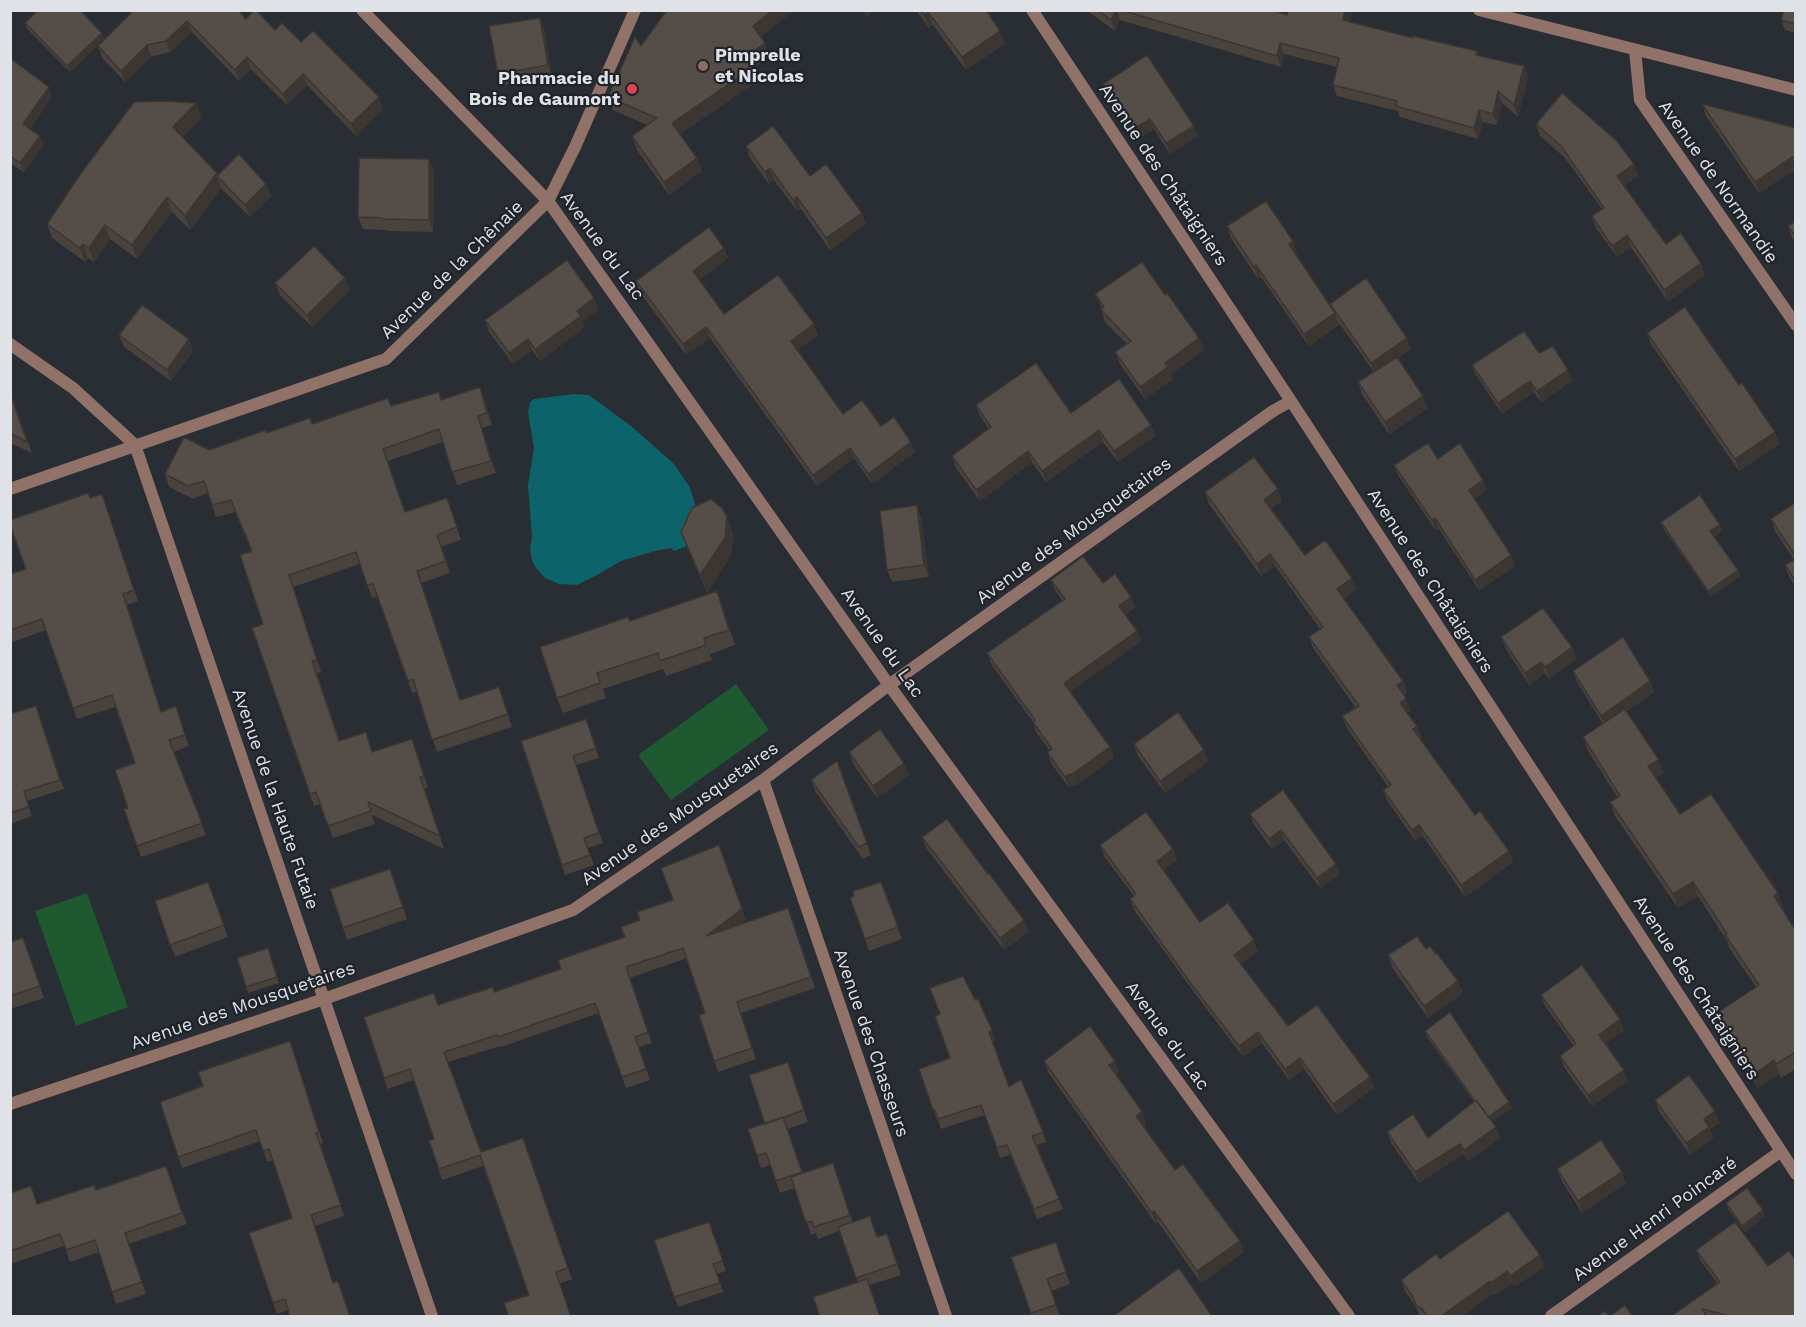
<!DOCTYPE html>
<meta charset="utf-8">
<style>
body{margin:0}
#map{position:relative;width:1806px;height:1327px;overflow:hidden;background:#292d34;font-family:"Work Sans",sans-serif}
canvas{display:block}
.frame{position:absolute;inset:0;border:12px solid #dfe2e7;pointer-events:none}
</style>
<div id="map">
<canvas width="1806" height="1327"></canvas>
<div class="frame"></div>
</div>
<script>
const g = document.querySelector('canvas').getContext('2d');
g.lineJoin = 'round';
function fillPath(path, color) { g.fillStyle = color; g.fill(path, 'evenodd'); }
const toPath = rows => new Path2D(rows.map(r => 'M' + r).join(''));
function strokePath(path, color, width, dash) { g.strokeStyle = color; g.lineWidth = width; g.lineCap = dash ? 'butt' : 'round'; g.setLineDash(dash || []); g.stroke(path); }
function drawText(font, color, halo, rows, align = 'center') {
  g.font = font + ' "Work Sans",sans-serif'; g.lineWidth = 4.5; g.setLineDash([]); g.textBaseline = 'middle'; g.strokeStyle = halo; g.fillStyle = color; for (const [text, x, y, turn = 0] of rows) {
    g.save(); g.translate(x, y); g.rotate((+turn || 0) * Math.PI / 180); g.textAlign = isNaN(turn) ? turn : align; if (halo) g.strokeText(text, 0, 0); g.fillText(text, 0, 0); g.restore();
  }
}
fillPath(toPath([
 [736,684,769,730,671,800,638,755],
 [87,893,128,1007,76,1026,35,911]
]), '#1e5930');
fillPath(toPath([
 [574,394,589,395,631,426,674,464,689,486,693,497,697,513,696,524,685,547,674,551,671,548,655,551,621,561,599,574,577,585,559,584,545,578,536,568,532,560,530,549,532,537,528,485,534,448,528,412,530,402,534,399]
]), '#0c636a');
strokePath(toPath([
 [362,10,548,201,889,685,1349,1316],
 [1032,10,1291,401,1796,1174],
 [1479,10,1796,90],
 [1635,50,1640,100,1796,325],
 [10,344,73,388,135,445,432,1316],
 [10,489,386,359,548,201,575,147,635,10],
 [763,780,946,1316],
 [10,1104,324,999,573,910,763,780,889,685,1273,411,1291,401],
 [1551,1316,1781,1151]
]), '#917268', 12);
fillPath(toPath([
 [134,10,246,19,275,30,301,42,383,109,356,136,307,85,287,105,251,69,239,81,192,32,170,52,151,57,125,82,102,58,98,46],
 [916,10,986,10,1005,44,966,70,933,25,929,28],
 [1086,10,1272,10,1287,15,1352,11,1349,21,1413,38,1477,51,1478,55,1524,66,1528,78,1518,117,1502,103,1497,125,1483,122,1478,139,1400,117,1398,111,1337,96,1333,85,1337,67,1284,54,1281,67,1120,20,1115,31],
 [1796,10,1796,33,1785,30,1781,20],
 [540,18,544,29,552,77,502,85,498,74],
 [25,23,104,39,70,72,27,29],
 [760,37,770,57,755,67,759,80,680,134,702,171,669,195,637,150,632,136,647,125,613,110,608,97,641,46],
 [10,58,52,97,30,129,43,145,24,172,10,163],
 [1103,84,1198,136,1170,154,1154,129,1138,139,1107,94],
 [196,103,201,118,182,137,218,175,266,184,271,196,250,217,221,188,190,230,172,212,137,259,110,239,94,262,88,258,85,262,52,238,47,224],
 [1702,104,1796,128,1796,169,1759,193,1706,116],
 [1536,124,1634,164,1638,176,1624,186,1666,244,1705,275,1668,302,1631,247,1617,257,1596,228,1592,216,1602,209,1565,158,1540,136],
 [746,146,810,176,866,224,830,250,801,209,797,211,774,180,769,184,750,158],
 [434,171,433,232,387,231,387,230,363,229,358,217],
 [1796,221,1796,242,1792,238,1788,226],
 [1227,226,1297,253,1296,254,1330,305,1411,349,1398,358,1428,408,1389,434,1362,394,1358,382,1374,372,1339,323,1339,325,1309,346,1261,277,1258,279,1231,238],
 [724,248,728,258,699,280,724,314,814,324,818,335,797,350,843,414,881,426,915,452,872,484,854,458,817,486,710,338,686,355,639,291,636,281],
 [275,283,350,290,312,327,280,295],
 [1095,294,1165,295,1199,338,1204,350,1171,374,1173,379,1145,399,1120,364,1115,352,1127,344,1105,322,1101,310,1102,309],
 [598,310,582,321,585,327,540,361,532,350,513,364,489,332,485,320],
 [1647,333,1739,385,1775,432,1779,444,1739,471,1651,344],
 [119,335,193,351,171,381,124,347],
 [1539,353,1572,381,1541,402,1534,392,1502,414,1476,375,1472,365],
 [10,392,12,396,32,453,10,443],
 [441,399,485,400,492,425,482,428,496,473,457,485,443,442,388,461,405,512,447,498,461,540,441,547,450,573,421,583,460,700,499,687,512,727,437,752,417,692,412,693,377,596,372,598,360,564,293,587,321,672,317,673,340,741,373,752,412,739,428,788,425,789,444,849,372,815,375,824,333,838,320,804,314,806,252,628,263,624,251,551,235,512,216,517,208,493,193,499,169,487,165,474,209,450,266,433,312,424,391,406],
 [976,405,1071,413,1151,425,1155,436,1118,462,1103,442,1046,482,1032,462,980,501,956,468,952,456,989,429,980,416],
 [1438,459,1487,490,1474,499,1511,555,1515,566,1479,590,1439,529,1436,531,1398,475,1394,465],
 [1205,492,1282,501,1271,509,1305,555,1356,589,1344,599,1403,681,1407,692,1404,695,1410,710,1407,713,1417,726,1422,738,1420,739,1475,815,1509,851,1513,862,1465,897,1423,836,1416,841,1388,802,1383,790,1388,787,1347,728,1342,716,1356,708,1313,648,1309,637,1320,629,1275,566,1261,576,1209,504],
 [102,494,138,601,127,605,161,711,176,706,189,746,174,752,206,835,141,857,124,809,128,808,135,763,115,707,77,719,46,630,10,643,10,574,26,569,90,498],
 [1796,502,1796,587,1789,577,1785,565,1794,560,1775,531,1771,519],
 [727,516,733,534,731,555,707,593,688,549,681,532],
 [921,517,929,577,892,582,887,570],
 [1661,522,1722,531,1714,537,1738,570,1740,576,1711,597,1663,528],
 [1051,580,1103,583,1131,597,1135,608,1125,615,1137,631,1141,641,1070,692,1110,747,1114,758,1075,786,1074,784,1069,788,1051,763,1047,752,1050,751,1036,732,1033,722,991,664,987,653,1062,600,1055,590],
 [717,591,735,645,710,654,712,660,666,676,663,669,603,689,606,698,563,713,557,698,630,621],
 [1501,637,1572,647,1576,659,1549,679,1545,673,1529,685,1506,649],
 [1573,671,1654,692,1626,712,1664,773,1656,778,1680,814,1783,907,1781,908,1796,931,1796,1069,1781,1078,1779,1074,1758,1088,1719,1029,1714,1015,1756,987,1730,949,1727,941,1698,896,1678,908,1615,816,1610,802,1618,798,1588,751,1583,737,1603,724,1577,682],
 [36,706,64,789,27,801,32,816,10,824,10,714],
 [586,719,599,758,576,765,603,843,588,848,594,865,565,875,521,741],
 [1134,744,1208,762,1165,793,1138,756],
 [849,752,904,763,909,775,877,798,853,764],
 [837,761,871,855,863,859,815,791,811,780],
 [1283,790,1340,874,1320,888,1284,840,1272,849,1253,823,1250,814],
 [922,837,1024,920,1029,932,1004,950,927,849],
 [1100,845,1173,849,1177,860,1163,870,1200,922,1258,951,1241,964,1288,1026,1370,1077,1374,1088,1337,1115,1304,1069,1289,1080,1262,1043,1243,1057,1197,996,1134,910,1130,899,1134,896,1104,856],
 [390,869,407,919,347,940,330,889],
 [208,882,228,937,175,957,155,901],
 [881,882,902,939,869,951,850,898],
 [788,908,815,988,741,1013,756,1059,718,1072,699,1015,705,1013,687,958,630,978,652,1043,639,1047,650,1080,626,1088,599,1013,501,1047,501,1046,448,1062,481,1152,523,1138,572,1279,529,1295,483,1166,442,1180,429,1141,434,1139,414,1080,387,1089,384,1078,438,1005,494,992,746,919,738,925],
 [23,938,44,998,10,1009,10,942],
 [268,948,279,983,248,993,246,987],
 [1426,949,1458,981,1463,993,1428,1018,1392,967,1388,955],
 [1541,995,1624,1030,1605,1044,1628,1081,1592,1106,1564,1067,1560,1056,1574,1046,1545,1006],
 [975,1000,992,1030,995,1040,993,1042,1009,1087,1043,1132,1046,1142,1037,1145,1063,1209,1037,1219,1010,1155,1000,1158,985,1115,941,1129,938,1120,937,1120,919,1069,950,1058],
 [1425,1031,1512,1108,1492,1122,1496,1127,1500,1138,1468,1161,1464,1154,1419,1183,1391,1143,1387,1132,1428,1138,1474,1102,1427,1037],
 [290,1041,323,1143,320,1144,344,1216,315,1226,288,1310,277,1314,249,1233,292,1218,273,1160,267,1162,260,1141,182,1168,160,1102,203,1086],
 [1044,1061,1115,1061,1119,1072,1116,1074,1146,1123,1143,1126,1175,1170,1240,1241,1244,1252,1201,1283,1158,1222,1156,1224,1048,1072],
 [788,1062,808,1122,788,1129,802,1173,833,1163,853,1222,877,1237,887,1234,901,1275,870,1285,858,1283,839,1231,818,1239,816,1233,811,1235,795,1188,780,1193,770,1165,761,1168,748,1129,765,1124],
 [1655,1100,1720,1123,1710,1129,1713,1138,1690,1155,1659,1111],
 [166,1166,187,1224,129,1244,146,1294,116,1304,99,1252,70,1262,64,1246,10,1264,10,1193,37,1204,96,1190],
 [1557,1169,1626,1183,1582,1213,1562,1181],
 [1726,1203,1765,1216,1745,1232,1728,1209],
 [709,1222,726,1271,717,1274,723,1292,678,1307,654,1240],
 [1056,1242,1070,1284,1051,1291,1060,1317,1032,1317,1011,1257],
 [1696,1250,1768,1266,1796,1317,1670,1317,1717,1283,1700,1260],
 [1440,1259,1544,1267,1514,1287,1512,1283,1495,1295,1494,1293,1461,1317,1420,1317,1416,1307,1405,1291,1401,1280]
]), '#49423d');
fillPath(toPath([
 [773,10,795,10,758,39,753,26],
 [863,10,874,10,866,17],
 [1116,10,1117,10,1120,20,1115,31,1111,20],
 [1345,10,1352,11,1347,31,1343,20],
 [928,12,933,25,929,28,924,15],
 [540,18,544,29,552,77,548,65],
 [187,21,192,32,170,52,166,41],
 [1000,31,1005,44,966,70,962,57],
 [102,33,104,39,70,72,67,66],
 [765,43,770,57,755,67,759,80,677,136,672,123,747,56],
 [1280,43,1284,54,1281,67,1277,56],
 [147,45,151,57,125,82,121,71],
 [247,57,251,69,239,81,235,70],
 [1524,66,1528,78,1518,117,1514,105],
 [303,74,307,85,287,105,283,94],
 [49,87,52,97,27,134,23,124],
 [1498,91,1502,103,1497,125,1493,114],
 [379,97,383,109,356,136,351,124],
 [196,103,201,118,178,141,173,127],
 [1479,110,1483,122,1478,139,1474,128],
 [1150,119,1154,129,1138,139,1134,129],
 [1194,126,1198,136,1170,154,1166,143],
 [40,136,43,145,24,172,20,163],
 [1792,157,1796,169,1759,193,1755,182],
 [697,158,702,171,669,195,664,182],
 [429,159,434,171,433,232,429,220],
 [1634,164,1638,176,1622,187,1617,176],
 [770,168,774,180,769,184,765,172],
 [217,173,221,188,190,230,185,216],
 [266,184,271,196,250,217,245,205],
 [167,197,172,212,137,259,132,245],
 [797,197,801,209,797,211,793,200],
 [862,213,866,224,830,250,826,238],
 [105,225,110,239,94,262,89,248],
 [1627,235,1631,247,1617,257,1612,246],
 [1293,241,1297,253,1293,255,1289,244],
 [83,244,88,258,85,262,80,248],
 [724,248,728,258,697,281,693,271],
 [1701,263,1705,275,1668,302,1664,290],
 [1256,265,1261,277,1258,279,1254,267],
 [345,278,350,290,312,327,307,315],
 [594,298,598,310,582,321,585,327,540,361,535,349,577,311],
 [1335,313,1339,325,1309,346,1304,334],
 [814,324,818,335,794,352,791,341],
 [706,327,710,338,686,355,683,344],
 [1199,338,1204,350,1171,374,1173,379,1145,399,1140,387,1165,363],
 [1407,338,1411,349,1375,374,1371,363],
 [189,339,193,351,171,381,167,370],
 [528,339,532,350,513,364,509,353],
 [1568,370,1572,381,1541,402,1537,391],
 [1530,381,1534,392,1502,414,1498,403],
 [480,387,485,400,492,425,487,413],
 [1423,396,1428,408,1389,434,1385,422],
 [478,416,482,428,496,473,491,461],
 [1151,425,1155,436,1118,462,1114,451],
 [1099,430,1103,442,1046,482,1042,471],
 [1775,432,1779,444,1739,471,1735,459],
 [911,442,915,452,872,484,868,474],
 [850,448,854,458,817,486,813,475],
 [1028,451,1032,462,980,501,976,490],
 [1483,480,1487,490,1472,500,1469,490],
 [1278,489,1282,501,1268,511,1264,500],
 [917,505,921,517,929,577,924,565],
 [727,516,733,534,731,555,707,593,700,575],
 [1435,518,1439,529,1436,531,1432,520],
 [1720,525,1722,531,1712,537,1710,531],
 [1270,554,1275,566,1261,576,1257,564],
 [1511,555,1515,566,1479,590,1475,580],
 [1738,570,1740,576,1711,597,1708,591],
 [1352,578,1356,589,1341,601,1337,589],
 [1131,597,1135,608,1123,617,1119,606],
 [1137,631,1141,641,1068,694,1064,683],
 [1572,647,1576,659,1549,679,1545,667],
 [1541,662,1545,673,1529,685,1525,673],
 [1403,681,1407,692,1401,697,1397,685],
 [1650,681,1654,692,1605,727,1601,716],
 [1406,698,1410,710,1404,715,1400,703],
 [1417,726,1422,738,1417,741,1413,729],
 [1110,747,1114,758,1075,786,1071,775],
 [1204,750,1208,762,1165,793,1160,781],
 [1659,760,1664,773,1653,780,1648,766],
 [904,763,909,775,877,798,873,786],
 [1070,774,1074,784,1069,788,1065,777],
 [1419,825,1423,836,1416,841,1412,830],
 [1281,830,1284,840,1272,849,1269,839],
 [719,845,746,919,710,946,706,936],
 [1173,849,1177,860,1161,872,1157,861],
 [1509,851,1513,862,1465,897,1461,885],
 [1336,864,1340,874,1320,888,1317,878],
 [1693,882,1698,896,1678,908,1673,894],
 [1778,893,1783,907,1779,910,1774,896],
 [1024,920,1029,932,1004,950,1000,938],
 [1254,940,1258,951,1239,966,1234,955],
 [1458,981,1463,993,1428,1018,1424,1006],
 [1620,1019,1624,1030,1603,1046,1599,1035],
 [992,1030,995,1040,993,1042,989,1032],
 [1258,1032,1262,1043,1243,1057,1239,1046],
 [1300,1058,1304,1069,1289,1080,1285,1069],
 [1774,1060,1779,1074,1758,1088,1753,1075],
 [1115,1061,1119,1072,1114,1076,1109,1065],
 [1624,1070,1628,1081,1592,1106,1588,1095],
 [1370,1077,1374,1088,1337,1115,1333,1104],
 [1509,1102,1512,1108,1489,1124,1487,1118],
 [1142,1111,1146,1123,1140,1128,1136,1116],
 [1715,1111,1720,1123,1710,1129,1713,1138,1690,1155,1686,1143,1704,1119],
 [1496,1127,1500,1138,1468,1161,1464,1150],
 [1460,1144,1464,1154,1419,1183,1415,1172],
 [1622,1172,1626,1183,1582,1213,1578,1201],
 [1763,1210,1765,1216,1745,1232,1742,1226],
 [1154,1211,1158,1222,1156,1224,1152,1213],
 [1240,1241,1244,1252,1201,1283,1197,1271],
 [1540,1255,1544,1267,1514,1287,1510,1276],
 [1507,1271,1512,1283,1495,1295,1491,1283],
 [1490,1281,1494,1293,1461,1317,1440,1317]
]), '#3c3632');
const building = toPath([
 [38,10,80,10,102,33,67,66,25,23,38,10],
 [134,10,238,10,246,19,254,10,256,10,275,30,282,23,301,42,313,31,379,97,351,124,303,74,283,94,247,57,235,70,187,21,166,41,147,45,121,71,98,46,134,10],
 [669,10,773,10,753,26,765,43,747,56,755,66,672,123,697,158,664,182,632,136,657,118,608,97,635,37,641,46,664,14,669,10],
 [920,10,986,10,1000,31,962,57,928,12,924,15,920,10],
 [1098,10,1116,10,1111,20,1098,10],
 [1121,10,1272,10,1287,15,1288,10,1345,10,1343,20,1413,38,1413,36,1477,51,1476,55,1524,66,1514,105,1498,91,1493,114,1479,110,1474,128,1396,106,1397,101,1333,85,1339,58,1280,43,1277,56,1121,10],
 [1784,10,1796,10,1796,24,1781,20,1784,10],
 [540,18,548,65,498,74,489,26,540,18],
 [1147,55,1194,126,1166,143,1150,119,1134,129,1103,84,1147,55],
 [10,58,49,87,23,124,40,136,20,163,10,156,10,58],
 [1562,93,1617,141,1634,164,1617,176,1666,244,1681,233,1701,263,1664,290,1627,235,1612,246,1592,216,1604,208,1561,146,1536,124,1562,93],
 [164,101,196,103,173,127,217,173,185,216,167,197,132,245,105,225,89,248,83,244,80,248,47,224,79,176,134,102,164,101],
 [1702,104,1796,128,1796,158,1792,157,1755,182,1702,104],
 [773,126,810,176,826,164,862,213,826,238,797,197,793,200,770,168,765,172,746,146,773,126],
 [239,154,266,184,245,205,217,176,239,154],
 [359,158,429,159,429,220,383,219,382,218,358,217,359,158],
 [1266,201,1293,241,1289,244,1335,313,1304,334,1256,265,1254,267,1227,226,1266,201],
 [1796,221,1796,237,1788,226,1796,221],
 [709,227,724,248,693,271,724,314,778,275,814,324,791,341,843,414,862,400,881,426,894,417,911,442,868,474,850,448,813,475,706,327,683,344,636,281,709,227],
 [314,246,345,278,307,315,275,283,314,246],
 [567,260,594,298,577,311,581,316,535,349,528,339,509,353,485,320,567,260],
 [1142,262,1165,295,1167,293,1199,338,1165,363,1168,367,1140,387,1115,352,1131,341,1101,310,1104,307,1095,294,1142,262],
 [1366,278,1407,338,1371,363,1330,304,1366,278],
 [142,305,189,339,167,370,119,335,142,305],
 [1685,307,1739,385,1742,383,1775,432,1735,459,1647,333,1685,307],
 [1524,331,1539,353,1553,346,1568,370,1537,391,1530,381,1498,403,1472,365,1524,331],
 [1397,357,1423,396,1385,422,1358,382,1397,357],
 [1036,363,1071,413,1119,379,1151,425,1114,451,1099,430,1042,471,1028,451,976,490,952,456,991,427,976,405,1036,363],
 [480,387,487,413,478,416,491,461,452,472,439,429,383,449,405,512,447,498,457,527,437,535,446,561,417,571,460,700,499,687,508,714,432,740,413,679,408,681,373,584,367,585,356,552,289,575,317,660,312,661,339,741,366,732,372,752,412,739,424,776,420,777,440,836,368,802,371,811,328,826,316,792,310,794,252,628,263,624,240,555,252,551,231,500,212,505,204,481,188,486,165,474,184,437,209,450,266,430,266,433,310,418,312,424,388,398,391,406,439,392,441,400,480,387],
 [10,393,27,442,10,433,10,393],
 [1428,443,1438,459,1460,443,1483,480,1469,490,1511,555,1475,580,1435,518,1432,520,1394,465,1428,443],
 [1254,457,1278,489,1264,500,1305,555,1325,540,1352,578,1337,589,1403,681,1397,685,1406,698,1400,703,1417,726,1413,729,1475,815,1480,811,1509,851,1461,885,1419,825,1412,830,1383,790,1391,785,1342,716,1359,706,1309,637,1323,627,1270,554,1257,564,1205,492,1254,457],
 [88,493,90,498,102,494,134,590,123,594,161,712,176,706,185,735,169,740,202,823,137,846,124,809,128,808,115,770,135,763,112,695,73,708,42,619,10,630,10,574,26,569,10,525,10,520,88,493],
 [1700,495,1720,525,1710,531,1738,570,1708,591,1661,522,1700,495],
 [711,499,722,508,727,516,725,538,700,575,681,532,692,508,711,499],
 [1796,502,1796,557,1771,519,1796,502],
 [917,505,924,565,887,570,880,511,917,505],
 [1083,556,1103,583,1115,574,1131,597,1119,606,1137,631,1064,683,1110,747,1071,775,1070,774,1065,777,1047,752,1052,749,1033,722,1035,720,987,653,1065,599,1051,580,1083,556],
 [1796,559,1796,582,1785,565,1796,559],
 [717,591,729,630,704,638,706,645,660,661,658,653,597,673,600,683,557,698,540,647,628,617,630,621,717,591],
 [1543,608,1572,647,1545,667,1541,662,1525,673,1501,637,1543,608],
 [1623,637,1650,681,1601,716,1573,671,1623,637],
 [36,706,60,780,24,791,29,807,10,813,10,714,36,706],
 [1625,709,1659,760,1648,766,1680,814,1711,794,1778,893,1774,896,1796,931,1796,1052,1776,1064,1774,1060,1753,1075,1714,1015,1759,985,1725,935,1727,934,1693,882,1673,894,1610,802,1620,796,1583,737,1625,709],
 [1178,712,1204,750,1160,781,1134,744,1178,712],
 [586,719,596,748,573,756,599,833,584,838,590,855,562,865,521,741,586,719],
 [880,729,904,763,873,786,849,752,880,729],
 [837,761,867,843,859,847,811,780,837,761],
 [1283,790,1336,864,1317,878,1281,830,1269,839,1250,814,1283,790],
 [1146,812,1173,849,1157,861,1200,922,1228,903,1254,940,1234,955,1288,1026,1317,1005,1370,1077,1333,1104,1300,1058,1285,1069,1258,1032,1239,1046,1192,985,1130,899,1136,894,1100,845,1146,812],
 [947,819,988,874,989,873,1024,920,1000,938,922,837,947,819],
 [719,845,742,909,706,936,788,908,811,977,737,1002,752,1048,714,1061,699,1015,705,1013,683,948,626,967,648,1032,635,1037,646,1069,622,1077,595,1003,498,1037,497,1035,444,1052,481,1152,523,1138,568,1268,556,1272,571,1317,509,1317,504,1303,529,1295,480,1155,439,1169,429,1141,434,1139,410,1069,384,1078,364,1017,434,993,438,1005,493,987,494,992,561,969,558,960,625,937,621,927,640,920,637,912,673,900,661,868,719,845],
 [390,869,403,907,343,928,330,889,390,869],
 [208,882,224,925,170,945,155,901,208,882],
 [881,882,898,927,865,939,850,898,854,896,853,891,881,882],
 [1417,936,1426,949,1430,946,1436,954,1437,953,1458,981,1424,1006,1388,955,1417,936],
 [23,938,40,986,10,996,10,942,23,938],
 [268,948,277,977,246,987,237,958,268,948],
 [1582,965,1620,1019,1599,1035,1624,1070,1588,1095,1560,1056,1576,1044,1541,995,1582,965],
 [963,976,975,1000,978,999,992,1030,989,1032,1009,1087,1021,1079,1043,1132,1032,1136,1059,1199,1034,1209,1007,1145,997,1148,981,1105,938,1119,935,1110,933,1110,919,1069,950,1058,935,1016,940,1014,930,988,963,976],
 [1450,1012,1509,1102,1488,1117,1476,1100,1475,1101,1425,1031,1450,1012],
 [1090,1026,1115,1061,1109,1065,1142,1111,1136,1116,1175,1170,1183,1164,1240,1241,1197,1271,1154,1211,1152,1213,1044,1061,1090,1026],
 [290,1041,319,1132,316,1133,341,1205,311,1215,333,1283,338,1281,350,1317,290,1317,285,1299,273,1303,249,1233,292,1218,269,1149,263,1151,256,1130,178,1157,160,1102,203,1086,198,1072,290,1041],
 [788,1062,804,1110,765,1124,749,1075,788,1062],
 [1689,1075,1715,1111,1704,1119,1709,1127,1686,1143,1655,1100,1689,1075],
 [1476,1100,1496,1127,1464,1150,1460,1144,1415,1172,1387,1132,1413,1114,1428,1138,1476,1100],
 [783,1117,802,1172,776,1181,766,1153,757,1156,748,1129,783,1117],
 [1601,1140,1622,1172,1578,1201,1557,1169,1601,1140],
 [833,1163,850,1215,814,1227,812,1221,806,1223,791,1177,833,1163],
 [166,1166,182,1213,125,1233,142,1282,112,1292,95,1240,66,1250,60,1234,10,1251,10,1193,31,1186,37,1204,94,1185,96,1190,166,1166],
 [1747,1188,1763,1210,1742,1226,1726,1203,1747,1188],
 [1508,1211,1540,1255,1510,1276,1507,1271,1491,1283,1490,1281,1440,1317,1428,1317,1422,1309,1416,1305,1412,1295,1401,1280,1436,1254,1440,1259,1508,1211],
 [870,1216,877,1237,887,1234,897,1264,856,1278,838,1227,870,1216],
 [709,1222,723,1261,713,1264,720,1283,674,1297,654,1240,709,1222],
 [1735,1222,1768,1266,1789,1251,1796,1260,1796,1317,1734,1317,1702,1309,1707,1317,1670,1317,1720,1282,1696,1250,1735,1222],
 [1056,1242,1066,1272,1047,1279,1056,1305,1031,1313,1011,1257,1056,1242],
 [1179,1268,1208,1310,1212,1317,1112,1317,1179,1268],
 [867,1279,880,1317,820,1317,813,1297,867,1279],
 [1625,1305,1633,1317,1609,1317,1625,1305],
 [1605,1311,1609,1317,1596,1317,1605,1311]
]);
fillPath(building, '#554d47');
strokePath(building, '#3c3632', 1.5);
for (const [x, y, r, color] of [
 [703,66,6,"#8d6e63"],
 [632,89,6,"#e0444e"]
]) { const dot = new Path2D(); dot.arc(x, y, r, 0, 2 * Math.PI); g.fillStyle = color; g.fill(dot); strokePath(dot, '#1f232a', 2); }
drawText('bold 18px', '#dfe2e7', '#1f232a', [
 ["Pimprelle",715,56],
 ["et Nicolas",715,77],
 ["Pharmacie du",620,79,"right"],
 ["Bois de Gaumont",620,100,"right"]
], 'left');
drawText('18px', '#dfe2e7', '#1f232a', [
 ["Avenue des Châtaigniers",1163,175,56],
 ["Avenue de Normandie",1718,182,55],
 ["Avenue du Lac",602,246,54],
 ["Avenue de la Chênaie",452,270,-44],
 ["Avenue des Mousquetaires",1074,531,-36],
 ["Avenue des Châtaigniers",1430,581,57],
 ["Avenue du Lac",882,643,55],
 ["Avenue de la Haute Futaie",275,799,71],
 ["Avenue des Mousquetaires",680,814,-35],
 ["Avenue des Châtaigniers",1696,988,57],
 ["Avenue des Mousquetaires",243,1006,-19],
 ["Avenue du Lac",1167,1036,54],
 ["Avenue des Chasseurs",871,1043,71],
 ["Avenue Henri Poincaré",1655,1219,-36]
]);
</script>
